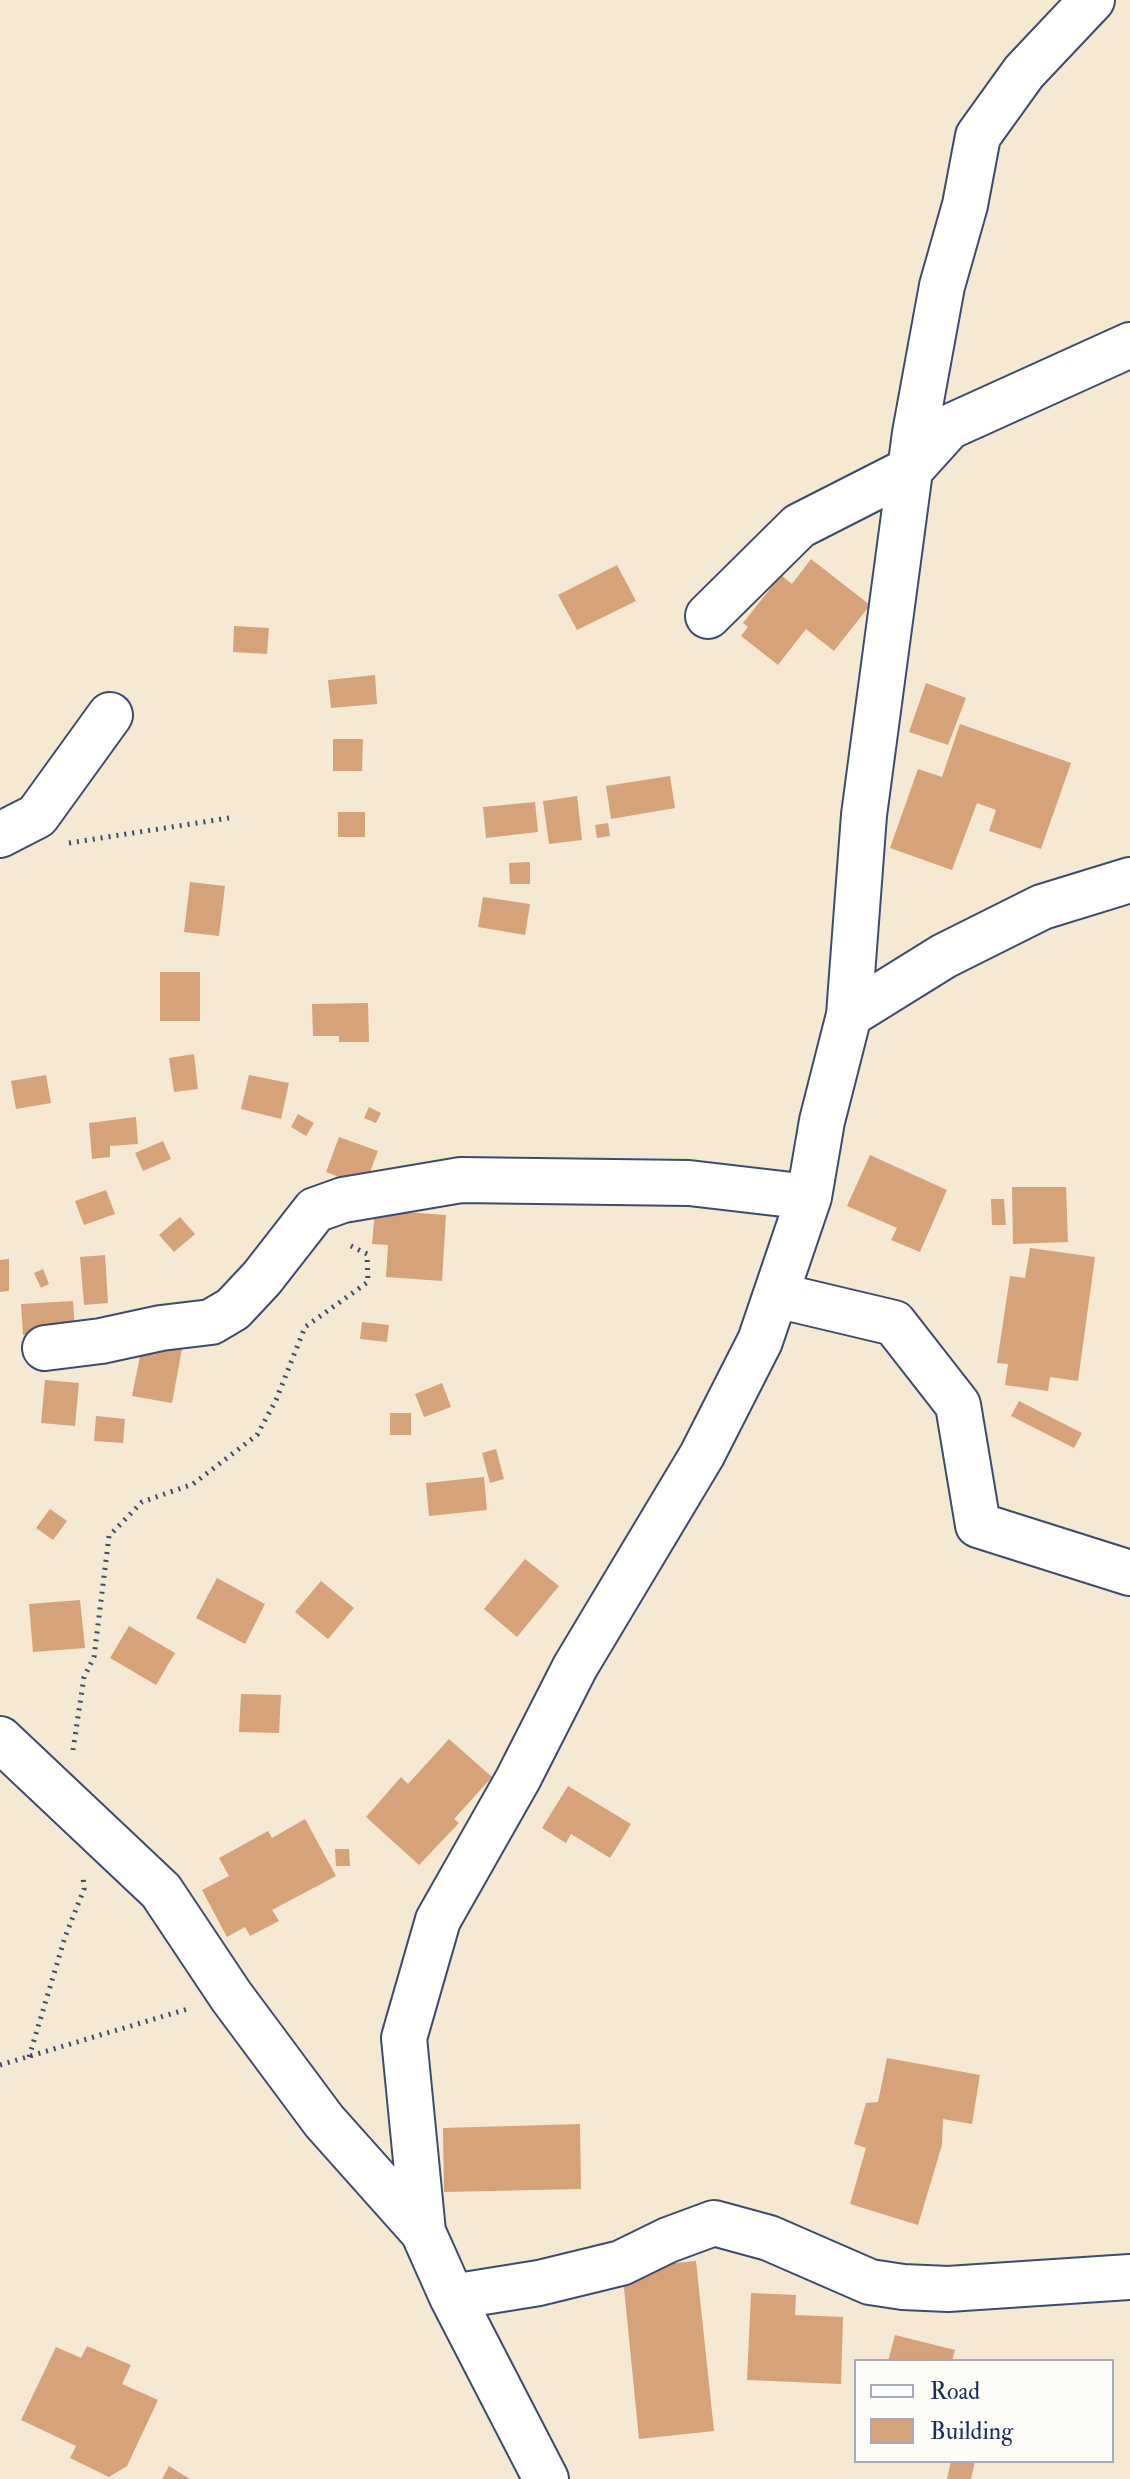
<!DOCTYPE html>
<style>
body{margin:0}
#map{position:relative;width:1130px;height:2479px;overflow:hidden;background:#f5e9d3;font-family:"IM FELL Double Pica",serif}
canvas{display:block}
.legend{position:absolute;left:854px;top:2359px;width:260px;height:104px;box-sizing:border-box;background:#fdfcf7;border:2px solid #a3aaba;margin:0;padding:10px 14px;list-style:none;font-size:24px;color:#1b2f5e}
.legend li{display:flex;align-items:center;gap:16px;height:40px}
.legend b{width:40px;border:2px solid #a3aaba}
</style>
<div id="map">
<canvas width="1130" height="2479"></canvas>
<ul class="legend">
<li><b style="height:10px;background:#fff"></b>Road</li>
<li><b style="height:22px;background:#d5a279"></b>Building</li>
</ul>
</div>
<script>
const g = document.querySelector('canvas').getContext('2d');
g.lineJoin = 'round';
function fillPath(path, color) { g.fillStyle = color; g.fill(path, 'evenodd'); }
const toPath = rows => new Path2D(rows.map(r => 'M' + r).join(''));
function strokePath(path, color, width, dash) { g.strokeStyle = color; g.lineWidth = width; g.lineCap = dash ? 'butt' : 'round'; g.setLineDash(dash || []); g.stroke(path); }
fillPath(toPath([
 [811,559,870,605,834,651,806,629,778,665,741,636,748,627,743,623,781,575,792,584],
 [617,565,636,601,577,630,558,595],
 [234,626,269,628,267,654,233,652],
 [375,675,377,704,331,708,328,680],
 [926,683,966,698,948,745,909,732],
 [960,724,1071,763,1041,849,989,831,996,810,977,803,952,870,890,848,918,769,942,777],
 [333,739,363,739,362,771,333,771],
 [670,776,675,808,611,819,606,786],
 [577,796,582,840,549,844,543,801],
 [535,802,538,832,486,838,483,807],
 [338,812,365,812,365,837,338,837],
 [608,823,610,836,597,838,595,825],
 [530,862,530,884,510,884,509,863],
 [190,882,225,886,219,936,184,932],
 [483,897,530,904,525,935,478,927],
 [160,972,200,972,200,1021,160,1021],
 [368,1003,369,1042,339,1042,339,1036,313,1036,312,1004],
 [194,1054,198,1089,174,1092,169,1058],
 [46,1075,51,1103,16,1109,11,1081],
 [249,1075,289,1083,281,1119,241,1109],
 [369,1107,381,1113,376,1123,364,1118],
 [298,1114,314,1123,306,1136,291,1127],
 [136,1117,138,1144,110,1146,110,1157,92,1159,89,1123],
 [339,1137,378,1151,364,1187,326,1172],
 [163,1141,171,1159,143,1171,135,1153],
 [870,1155,947,1190,920,1252,891,1240,897,1228,847,1206],
 [1012,1187,1066,1187,1068,1242,1013,1244],
 [106,1190,115,1214,84,1225,75,1201],
 [991,1199,1004,1199,1006,1225,992,1225],
 [375,1210,446,1215,442,1281,386,1277,388,1245,372,1244],
 [180,1217,195,1234,174,1252,159,1235],
 [1030,1248,1095,1257,1078,1381,1050,1377,1048,1391,1005,1385,1008,1364,997,1363,1010,1276,1025,1278],
 [105,1255,108,1303,84,1305,80,1257],
 [9,1259,9,1291,0,1292,0,1260],
 [43,1269,49,1284,41,1288,34,1273],
 [73,1301,75,1332,23,1335,21,1304],
 [362,1322,389,1325,387,1342,360,1339],
 [143,1341,182,1349,172,1403,132,1396],
 [45,1380,79,1383,75,1426,41,1423],
 [442,1383,451,1407,424,1417,415,1394],
 [1019,1401,1082,1433,1074,1448,1011,1416],
 [390,1413,411,1413,411,1435,390,1435],
 [96,1416,125,1419,123,1443,94,1441],
 [496,1449,504,1479,490,1483,482,1453],
 [484,1477,487,1510,429,1516,426,1483],
 [50,1509,67,1521,53,1540,36,1528],
 [525,1559,559,1586,517,1637,484,1609],
 [217,1578,265,1604,245,1644,196,1618],
 [321,1581,354,1608,328,1639,295,1612],
 [80,1600,85,1648,33,1652,29,1604],
 [129,1626,175,1653,156,1685,110,1658],
 [241,1694,281,1695,279,1733,239,1732],
 [449,1739,492,1777,454,1819,459,1823,419,1865,366,1817,401,1777,408,1784],
 [568,1786,631,1824,610,1858,571,1834,566,1843,542,1828],
 [305,1819,336,1876,272,1910,279,1921,250,1936,245,1927,227,1937,202,1890,229,1876,219,1858,268,1831,272,1838],
 [335,1849,349,1849,350,1866,336,1866],
 [887,2058,980,2075,972,2124,943,2119,942,2145,918,2225,850,2204,866,2148,854,2144,866,2103,878,2102],
 [580,2124,581,2189,444,2192,443,2128],
 [696,2261,714,2431,639,2439,622,2268],
 [751,2293,796,2295,795,2315,843,2317,841,2384,747,2380],
 [895,2335,955,2350,952,2361,888,2361],
 [87,2346,131,2365,122,2384,158,2400,127,2466,109,2477,70,2458,76,2446,21,2420,56,2347,81,2358],
 [951,2461,975,2461,971,2479,947,2479],
 [169,2466,190,2479,162,2479]
]), '#d5a279');
const minor = toPath([
 [708,616,799,526,911,469,949,427,1130,345],
 [0,835,37,816,110,715],
 [849,1015,944,956,1042,907,1130,880],
 [776,1295,894,1323,958,1405,978,1525,1130,1573],
 [45,1348,101,1341,161,1328,211,1322,233,1309,262,1278,315,1210,343,1200,461,1180,689,1183,809,1197],
 [0,1739,161,1891,231,1996,324,2121,423,2232,452,2297,546,2479],
 [423,2232,404,2038,438,1920,518,1779,575,1667,702,1455,760,1341,809,1197,822,1121,849,1015,864,815,915,433,942,286,965,205,978,136,1024,72,1092,0],
 [452,2297,539,2283,621,2263,668,2240,714,2223,769,2238,870,2282,903,2287,948,2289,1130,2277]
]);
strokePath(minor, '#3c4b70', 48);
strokePath(toPath([
 [69,843,229,818],
 [73,1750,84,1677,94,1657,109,1536,142,1502,193,1484,257,1435,276,1400,305,1327,368,1282,367,1254,347,1244],
 [29,2057,65,1937,84,1889,83,1875],
 [0,2065,191,2008]
]), '#3c4b70', 5, [2, 6]);
strokePath(minor, '#fff', 44);
</script>
